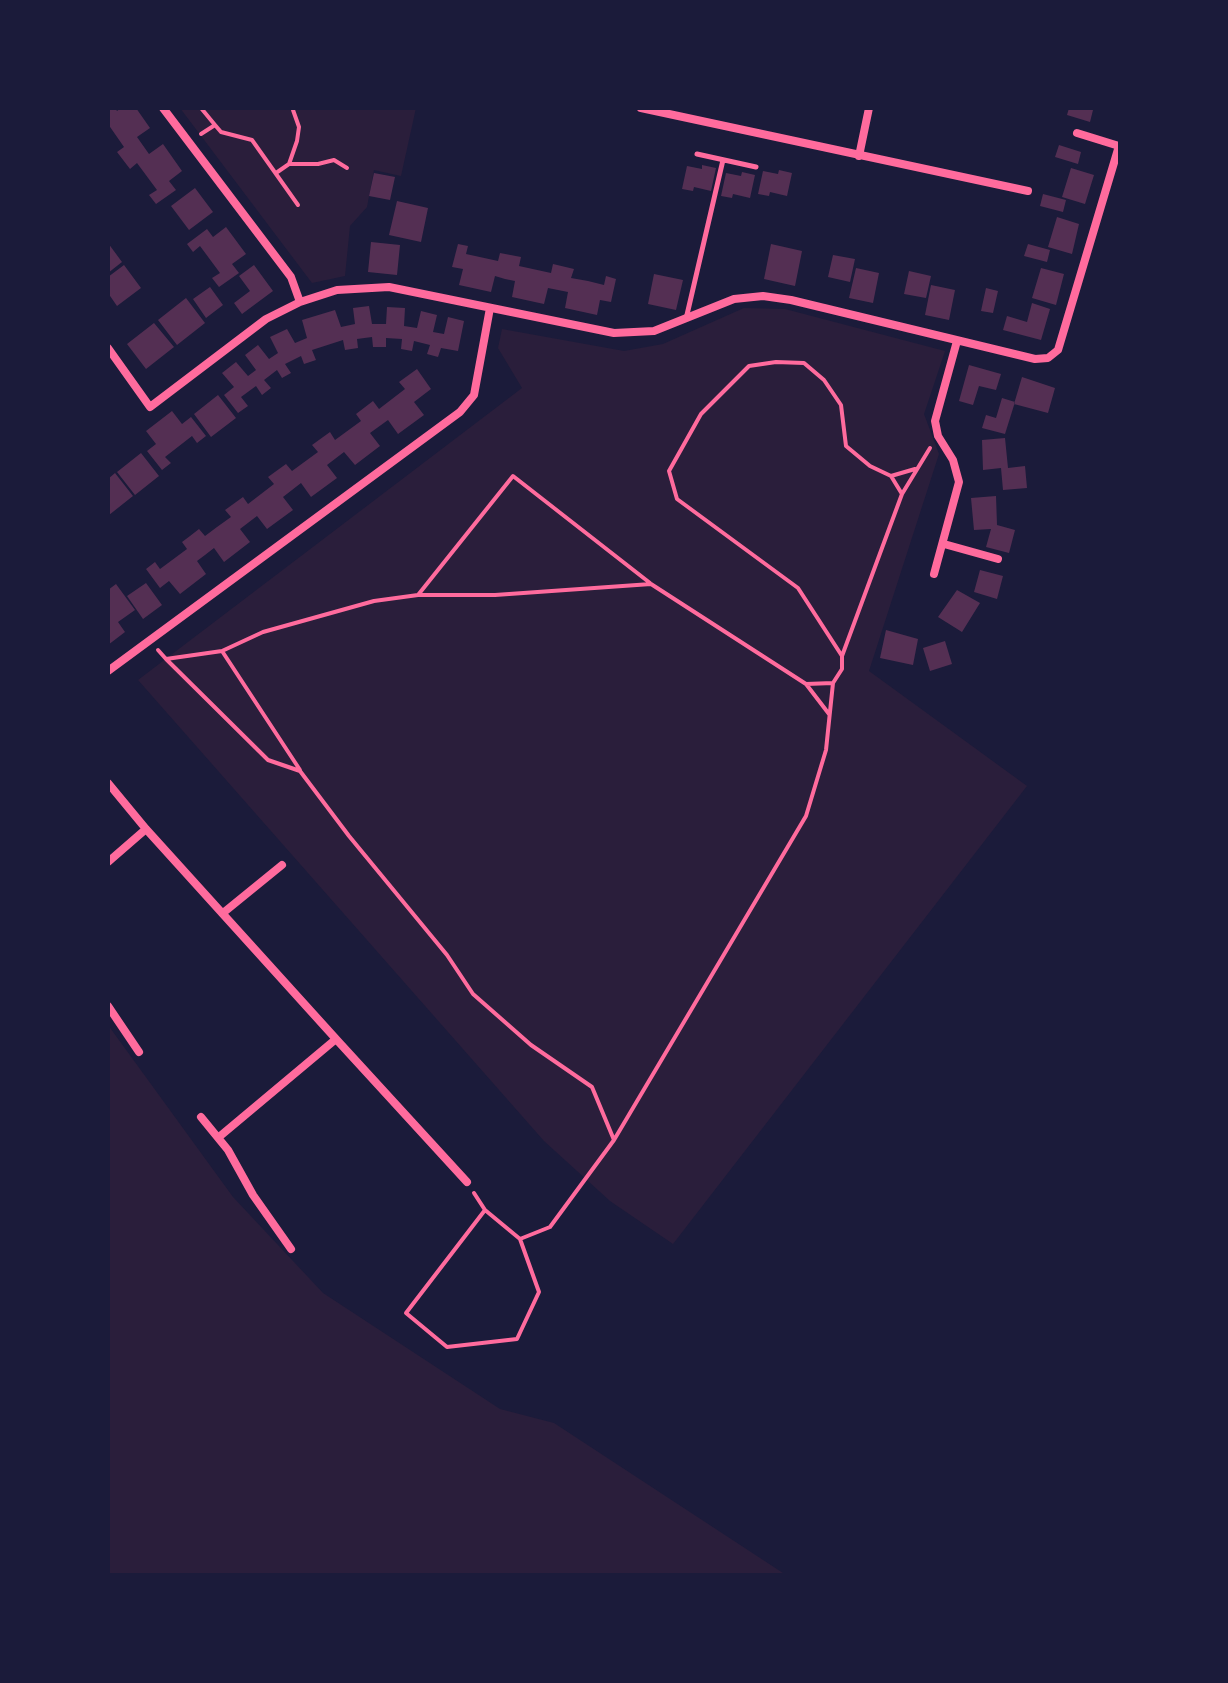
<!DOCTYPE html>
<style>
body{margin:0}
#map{position:relative;width:1228px;height:1683px;overflow:hidden;background:#1b1b3a;font-family:"Asap Condensed",sans-serif}
canvas{display:block}
.frame{position:absolute;inset:0;border:110px solid #1b1b3a;pointer-events:none}
</style>
<div id="map">
<canvas width="1228" height="1683"></canvas>
<div class="frame"></div>
</div>
<script>
const g = document.querySelector('canvas').getContext('2d');
g.lineJoin = 'round';
function fillPath(path, color) { g.fillStyle = color; g.fill(path, 'evenodd'); }
const toPath = rows => new Path2D(rows.map(r => 'M' + r).join(''));
function strokePath(path, color, width, dash) { g.strokeStyle = color; g.lineWidth = width; g.lineCap = dash ? 'butt' : 'round'; g.setLineDash(dash || []); g.stroke(path); }
fillPath(toPath([
 [180,108,416,108,401,176,374,170,367,207,350,226,345,276,312,283],
 [744,308,785,309,945,351,924,414,939,454,869,671,1027,786,673,1244,610,1201,544,1141,138,680,522,388,498,348,502,329,624,351,663,344],
 [108,1025,233,1197,323,1293,500,1409,554,1423,786,1575,108,1575]
]), '#2a1e3b');
fillPath(toPath([
 [108,108,115,108,117,111,121,108,136,108,150,128,137,137,149,154,163,144,182,171,169,181,176,190,156,204,149,195,157,190,137,163,130,169,117,152,124,147,108,124],
 [1069,108,1093,110,1090,122,1067,115],
 [1059,145,1081,152,1078,164,1055,157],
 [702,165,716,168,711,191,694,187,693,191,682,189,687,166,702,169],
 [1071,168,1094,175,1085,204,1062,197],
 [779,170,792,173,787,196,770,192,769,196,758,194,763,171,778,174],
 [742,172,755,175,750,198,733,194,732,198,721,196,726,173,741,176],
 [374,173,395,177,390,200,369,196],
 [195,188,213,212,189,230,171,206],
 [1043,194,1066,200,1063,212,1040,206],
 [397,201,428,208,421,242,389,235],
 [1057,217,1079,224,1072,254,1048,247],
 [226,227,246,254,232,264,239,273,219,287,212,278,220,273,200,246,193,252,187,244,207,229,213,237],
 [371,242,400,245,397,275,368,272],
 [108,243,122,262,108,273],
 [458,244,468,246,466,254,498,261,500,253,521,257,519,266,551,273,553,264,574,269,571,278,588,281,604,285,606,276,616,279,611,302,600,300,597,315,565,308,568,292,548,288,544,304,512,297,515,281,505,279,495,276,491,292,459,285,463,269,452,267],
 [771,244,802,251,795,286,764,279],
 [1028,244,1050,250,1047,262,1024,256],
 [833,255,855,259,850,282,828,277],
 [124,265,141,288,117,306,108,293,108,277],
 [254,265,273,291,242,314,234,303,250,291,239,276],
 [856,268,879,273,873,303,849,298],
 [1041,268,1064,274,1056,305,1032,298],
 [909,271,931,276,926,298,904,294],
 [654,274,683,280,676,310,648,304],
 [931,285,955,290,949,320,925,315],
 [210,287,223,305,206,318,193,299],
 [986,288,998,291,993,313,981,311],
 [186,298,205,323,177,345,158,320],
 [1032,303,1050,309,1041,340,1003,330,1007,316,1027,322],
 [369,306,372,324,386,324,387,307,405,308,404,326,417,328,421,311,437,315,433,332,444,334,448,317,464,321,458,351,441,348,438,357,427,354,430,345,414,341,412,351,401,349,402,339,386,338,386,347,373,347,372,337,357,339,358,348,345,350,343,340,312,350,316,360,304,364,301,356,285,364,291,373,282,378,277,370,264,380,271,388,262,395,256,386,241,397,248,406,238,413,224,395,234,387,222,373,236,362,248,376,256,370,245,355,258,345,269,359,278,353,270,337,287,329,295,343,307,338,302,320,335,310,341,327,355,324,353,308],
 [154,323,174,347,146,369,127,344],
 [969,365,1001,374,996,390,979,386,973,405,959,401],
 [417,369,431,389,414,402,424,415,398,434,388,420,370,433,380,446,355,465,344,452,327,465,337,478,311,497,301,483,283,497,293,510,267,529,257,516,240,529,250,542,224,562,214,548,205,555,197,561,206,574,180,594,169,581,160,588,146,569,155,562,160,569,187,549,182,542,190,536,199,529,205,536,217,527,231,517,225,510,243,497,248,504,274,484,268,477,286,464,292,471,318,452,312,445,330,432,335,440,361,421,356,414,373,401,379,409,405,389,399,382],
 [1022,377,1055,388,1048,413,1014,404],
 [218,395,236,418,211,437,194,414],
 [1002,398,1015,402,1005,434,982,428,986,415,996,418],
 [172,411,182,424,191,417,206,436,197,443,192,436,165,457,171,463,162,470,147,451,156,444,146,431],
 [1005,438,1008,468,1025,466,1027,488,1003,490,1001,468,983,470,982,440],
 [141,453,159,476,135,495,117,472],
 [115,473,133,496,109,515,108,479],
 [996,496,997,525,1015,530,1009,553,986,547,991,529,974,530,971,498],
 [980,570,1003,576,997,599,974,592],
 [146,583,162,605,143,619,127,596],
 [116,584,135,610,118,622,125,632,108,645,108,590],
 [957,590,980,603,962,632,938,617],
 [886,630,918,639,913,665,880,658],
 [945,641,952,664,930,671,923,648]
]), '#542f53');
strokePath(toPath([
 [201,108,215,125],
 [201,134,215,125,221,132,252,140,298,205],
 [289,164,318,164,334,160,347,168],
 [276,173,289,164,297,141,299,127,293,110],
 [891,476,915,469],
 [902,494,930,448],
 [418,595,513,476,650,583],
 [158,650,166,659,268,760,300,771,349,836,447,955,473,994,531,1045,592,1087,614,1140,806,816,826,750,833,683,806,684,651,584,495,595,418,595,374,601,263,632,222,651,166,659],
 [222,651,300,770],
 [833,683,842,669,842,656,798,588,677,499,669,471,701,414,749,366,776,362,804,363,824,380,841,405,846,446,870,466,891,476,902,494,842,656],
 [806,684,829,714],
 [474,1193,485,1210,520,1239,550,1227,614,1140],
 [485,1210,406,1313,447,1347,517,1339,539,1292,520,1239]
]), '#ff6b9d', 4);
strokePath(toPath([
 [697,154,756,167],
 [686,319,723,160]
]), '#ff6b9d', 5);
strokePath(toPath([
 [163,108,291,277,300,302],
 [641,108,1028,191],
 [859,156,869,108],
 [108,348,150,407,266,319,300,302,337,290,389,287,614,333,654,331,734,299,763,296,791,300,1035,359,1048,358,1058,350,1119,146,1077,133],
 [944,544,998,559],
 [934,574,959,482,953,460,938,436,935,421,957,341],
 [108,671,460,412,474,395,490,308],
 [108,783,146,829,336,1039,219,1137],
 [108,862,146,829],
 [223,913,282,865],
 [108,1006,139,1052],
 [336,1039,467,1182],
 [201,1117,228,1150,253,1195,291,1249]
]), '#ff6b9d', 8);
</script>
